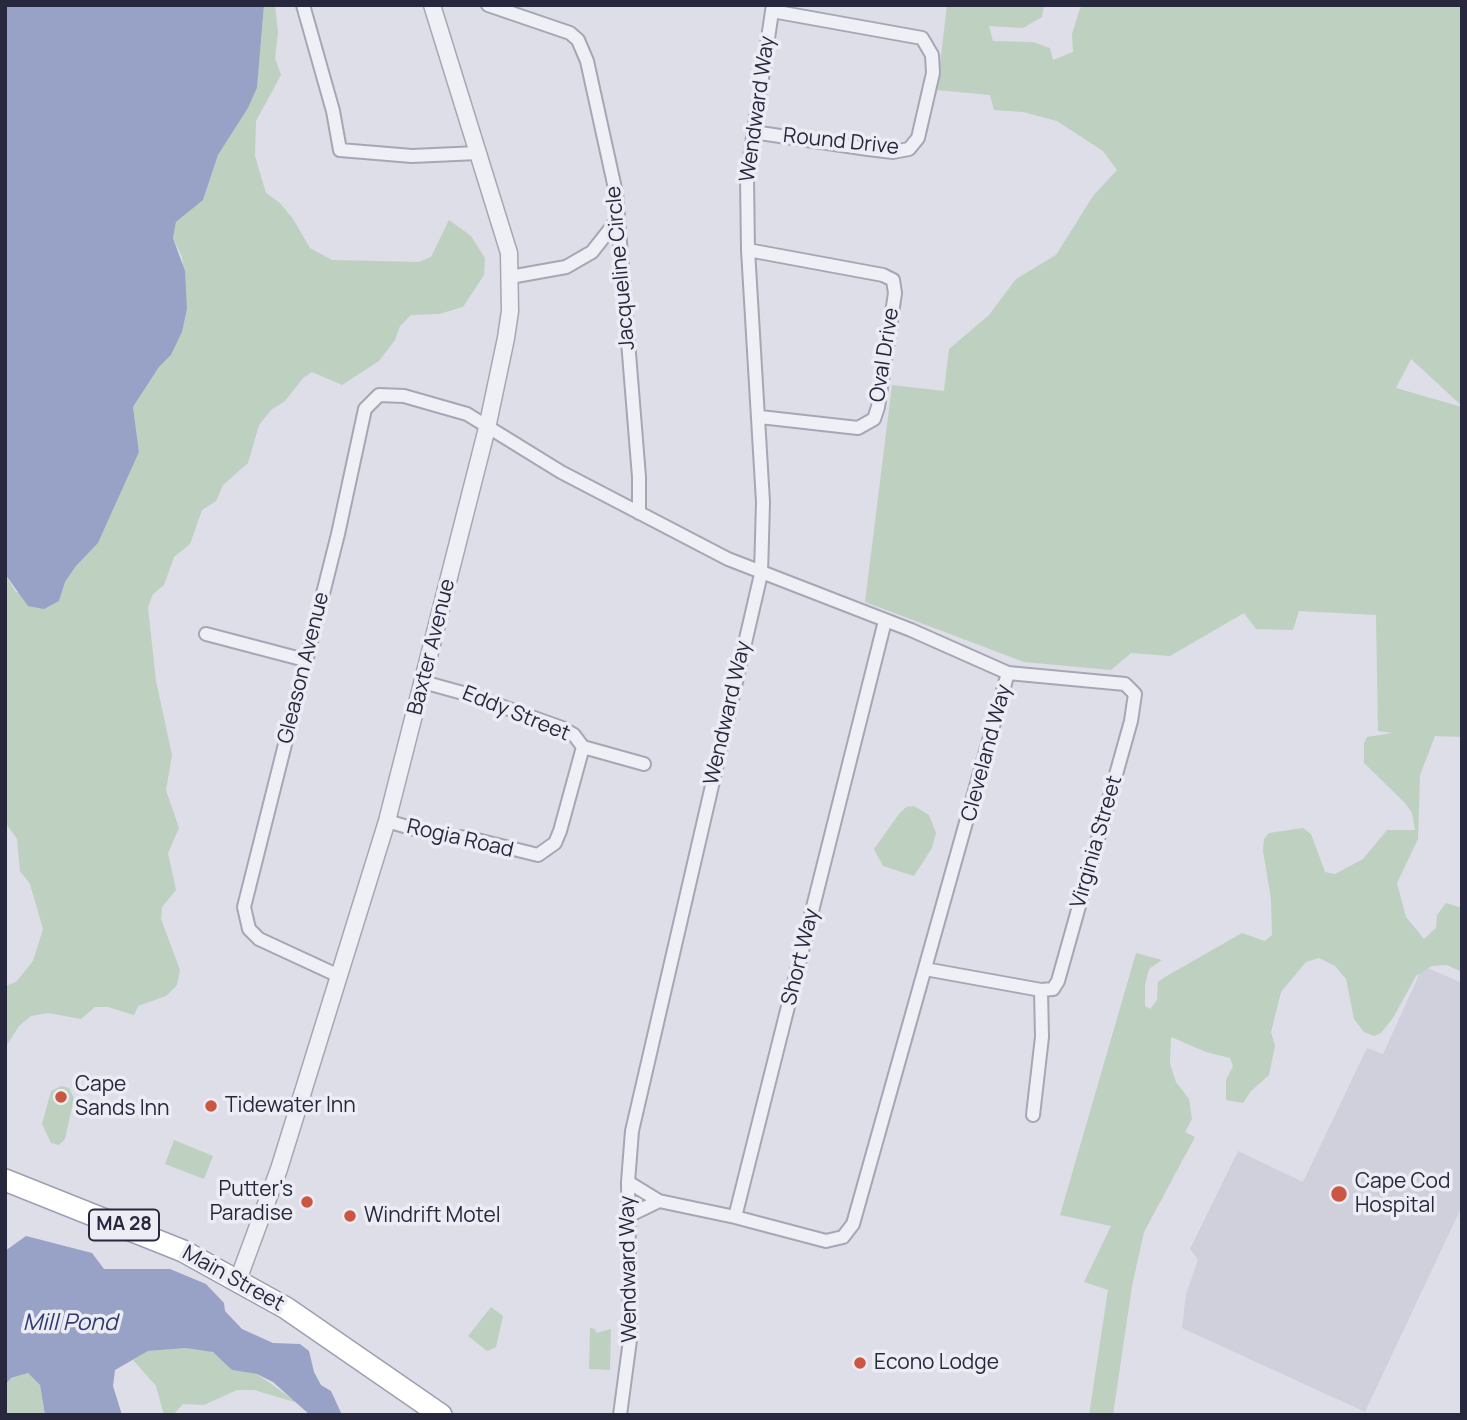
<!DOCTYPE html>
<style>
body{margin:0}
#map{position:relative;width:1467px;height:1420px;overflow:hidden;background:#dddee7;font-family:Manrope,sans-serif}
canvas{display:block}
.frame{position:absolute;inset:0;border:7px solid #27283d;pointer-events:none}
</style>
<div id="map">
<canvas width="1467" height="1420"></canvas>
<div class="frame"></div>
</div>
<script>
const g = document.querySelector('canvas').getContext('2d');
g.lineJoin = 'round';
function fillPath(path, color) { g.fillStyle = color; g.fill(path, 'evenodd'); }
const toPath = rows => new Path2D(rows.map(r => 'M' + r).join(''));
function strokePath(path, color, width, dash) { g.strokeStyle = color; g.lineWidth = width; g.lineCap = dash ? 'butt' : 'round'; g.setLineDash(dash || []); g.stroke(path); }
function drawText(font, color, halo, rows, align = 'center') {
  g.font = font + ' Manrope,sans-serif'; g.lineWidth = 7; g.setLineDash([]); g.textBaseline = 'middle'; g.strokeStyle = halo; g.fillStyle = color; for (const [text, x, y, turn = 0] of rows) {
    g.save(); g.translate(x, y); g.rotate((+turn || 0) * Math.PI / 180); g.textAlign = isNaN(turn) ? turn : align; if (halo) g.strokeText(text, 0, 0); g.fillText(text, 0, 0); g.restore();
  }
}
fillPath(toPath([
 [1423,966,1462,983,1462,1206,1365,1412,1182,1328,1186,1294,1198,1260,1190,1249,1238,1151,1303,1182,1367,1048,1383,1054]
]), '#cfd0db');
fillPath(toPath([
 [264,5,275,5,278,33,275,58,281,75,256,121,255,156,266,193,280,203,293,219,310,248,332,260,419,262,431,257,449,220,471,236,485,258,484,275,463,307,439,314,411,315,400,326,395,340,379,361,342,385,312,372,303,378,285,401,271,410,259,425,248,463,223,485,216,501,202,510,190,544,174,557,164,585,153,594,148,607,156,681,172,755,166,790,179,828,168,853,176,890,162,907,161,919,180,970,177,985,166,996,138,1006,134,1015,108,1007,95,1007,81,1019,48,1013,31,1016,19,1026,5,1048,5,986,16,982,33,961,43,929,30,884,20,871,17,839,5,822,5,574,16,592,59,601,65,582,76,566,98,543,139,452,133,407,159,367,171,355,182,332,187,309,182,257,173,238,176,222,203,200,218,155,248,108,257,88],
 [947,5,1044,5,1042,17,1023,28,989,26,993,41,1033,42,1050,48,1053,60,1073,52,1072,34,1080,8,1084,5,1462,5,1462,406,1411,359,1396,388,1462,407,1462,737,1435,736,1420,775,1418,839,1397,883,1406,917,1424,939,1436,928,1437,915,1446,903,1462,908,1462,972,1447,965,1432,966,1416,976,1393,1018,1381,1033,1374,1036,1364,1032,1354,1019,1346,979,1335,966,1319,958,1306,962,1281,992,1271,1032,1275,1046,1269,1075,1251,1091,1243,1103,1226,1100,1226,1080,1233,1066,1230,1058,1206,1052,1171,1037,1170,1064,1176,1082,1189,1099,1192,1119,1185,1132,1195,1137,1144,1232,1132,1286,1113,1415,1089,1415,1108,1290,1084,1282,1111,1226,1060,1215,1136,953,1162,960,1149,969,1145,985,1145,1006,1150,1009,1157,1000,1158,982,1165,977,1242,933,1265,941,1272,935,1271,899,1263,851,1264,839,1269,833,1303,828,1311,834,1325,872,1335,874,1363,859,1387,830,1415,830,1412,813,1405,803,1364,763,1364,743,1367,737,1393,733,1378,731,1376,615,1299,611,1293,630,1256,629,1244,613,1170,656,1131,653,1111,670,1024,662,865,602,892,385,944,391,949,349,989,315,1016,279,1056,255,1093,196,1117,170,1103,151,1057,121,1023,112,994,110,990,95,937,90],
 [914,806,929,815,936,833,932,848,914,876,883,866,874,849,899,814,906,807],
 [62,1086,69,1088,74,1098,65,1139,59,1145,51,1143,42,1124,51,1091],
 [174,1140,213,1156,204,1179,165,1164],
 [491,1307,503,1316,496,1347,487,1351,468,1336],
 [590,1328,595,1329,596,1333,611,1329,610,1370,589,1369],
 [186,1348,206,1349,220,1356,232,1370,257,1374,298,1403,254,1390,237,1390,204,1405,183,1404,173,1415,164,1415,156,1386,133,1360,148,1351],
 [28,1373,40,1385,45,1415,5,1415,6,1384,11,1378]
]), '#bed0bf');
fillPath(toPath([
 [5,5,264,5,257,88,248,108,218,155,203,200,176,222,173,238,185,271,187,309,182,332,171,355,159,367,133,407,139,452,98,543,76,566,65,582,59,601,44,609,28,606,5,574],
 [26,1236,92,1253,104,1269,170,1269,206,1284,224,1303,225,1311,242,1329,273,1343,300,1344,309,1351,314,1372,321,1385,331,1391,342,1415,310,1415,273,1382,257,1374,232,1370,213,1352,186,1348,148,1351,115,1370,113,1386,122,1415,45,1415,40,1385,28,1373,11,1378,5,1385,5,1251]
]), '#98a1c6');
const minor = toPath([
 [303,5,333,111,340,150,412,156,478,153],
 [488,5,570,33,578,40,587,61,616,193,639,477,639,513],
 [753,132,868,149,893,152,909,149,918,138,933,73,932,55,922,38,772,11],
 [748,250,883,275,893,280,895,293,878,407,874,419,858,428,760,417],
 [510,277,566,267,592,252,618,219],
 [206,634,305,660],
 [423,682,470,695,562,728,574,735,583,747,644,764],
 [387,821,435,835,469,838,538,855,555,843,560,831,583,747],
 [925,969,1041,990,1053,989,1058,981,1131,721,1135,694,1125,684,1008,673],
 [339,976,259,939,249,929,244,907,338,534,365,409,379,395,404,396,467,414,561,472,728,559,911,630,1008,673,853,1224,843,1237,826,1241,735,1217],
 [1033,1115,1042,1037,1041,990],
 [628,1182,659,1201,735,1217,885,621],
 [628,1216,659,1201],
 [620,1415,630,1340,628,1182,632,1131,761,574,763,502,748,250,747,177,773,5]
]);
const tertiary = toPath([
 [238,1280,279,1169,387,821,487,428,506,338,510,311,509,253,432,5]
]);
const primary = toPath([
 [5,1180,183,1251,286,1308,441,1415]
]);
strokePath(minor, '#a6a7b4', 16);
strokePath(tertiary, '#a6a7b4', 19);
strokePath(primary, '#9c9fb2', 24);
strokePath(minor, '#eff0f5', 12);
strokePath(tertiary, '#eff0f5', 16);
strokePath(primary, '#fff', 21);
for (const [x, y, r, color] of [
 [61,1097,7,"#cb5642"],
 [211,1106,7,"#cb5642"],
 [1339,1194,9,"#cb5642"],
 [307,1202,7,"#cb5642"],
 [350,1216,7,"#cb5642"],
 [860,1363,7,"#cb5642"]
]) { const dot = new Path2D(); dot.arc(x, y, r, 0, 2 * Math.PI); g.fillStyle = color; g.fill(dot); strokePath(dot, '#ecedf4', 2.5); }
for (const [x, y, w] of [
 [124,1225,70]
]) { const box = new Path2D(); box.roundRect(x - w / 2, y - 15.5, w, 31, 5); g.fillStyle = '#ecedf4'; g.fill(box); strokePath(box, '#27283d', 2); }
drawText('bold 19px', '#27283d', null, [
 ["MA 28",124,1225]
]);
drawText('21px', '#27283d', '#ecedf4', [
 ["Wendward Way",758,109,-82],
 ["Round Drive",841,142,6],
 ["Jacqueline Circle",621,268,-95],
 ["Oval Drive",885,355,-81],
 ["Baxter Avenue",432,647,-76],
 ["Gleason Avenue",304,668,-76],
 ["Wendward Way",728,713,-77],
 ["Eddy Street",516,714,22],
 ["Cleveland Way",987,753,-75],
 ["Rogia Road",460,839,13],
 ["Virginia Street",1097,842,-74],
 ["Short Way",801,957,-76],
 ["Wendward Way",629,1269,-91],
 ["Main Street",233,1279,29]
]);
drawText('21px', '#27283d', '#ecedf4', [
 ["Cape",75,1085],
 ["Sands Inn",75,1109],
 ["Tidewater Inn",225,1106],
 ["Cape Cod",1355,1182],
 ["Hospital",1355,1206],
 ["Putter's",293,1190,"right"],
 ["Paradise",293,1214,"right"],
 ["Windrift Motel",364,1216],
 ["Econo Lodge",874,1363]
], 'left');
drawText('italic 23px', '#323b70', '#ecedf4', [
 ["Mill Pond",70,1324]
]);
</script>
